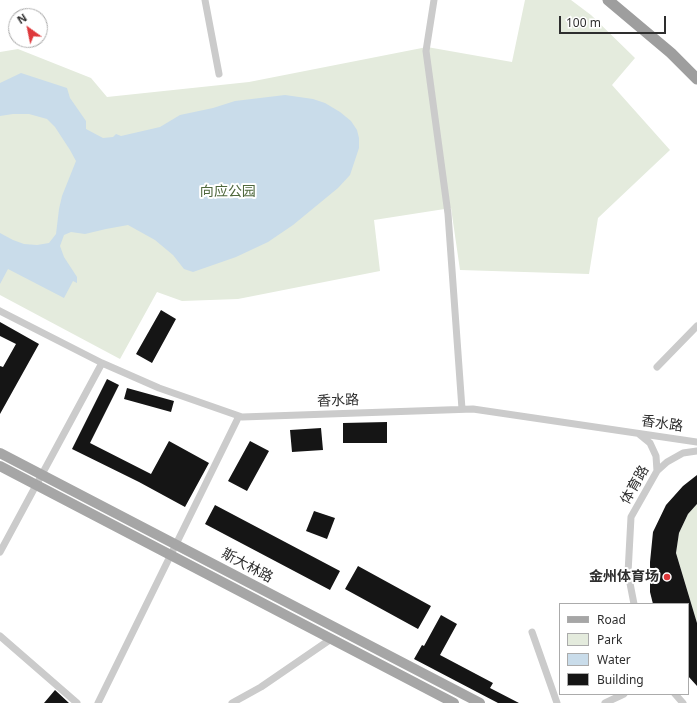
<!DOCTYPE html>
<meta charset="utf-8">
<style>
body{margin:0}
#map{position:relative;width:697px;height:703px;overflow:hidden;background:#fff;font-family:"Noto Sans",sans-serif}
canvas{display:block}
.legend{position:absolute;left:559px;top:603px;width:130px;height:92px;box-sizing:border-box;background:#fff;border:1px solid #ababab;margin:0;padding:5px 7px;list-style:none;font-size:12px;color:#2e2e2e}
.legend li{display:flex;align-items:center;gap:8px;height:20px}
.legend b{width:20px;border:1px solid #ababab}
.north{position:absolute;left:8px;top:8px;width:40px;height:40px;box-sizing:border-box;background:#fff;border:1px solid #ababab;border-radius:50%;rotate:327deg;font-size:11px;font-weight:700;line-height:16px;text-align:center;color:#2e2e2e}
.north::after{content:'';display:block;margin:auto;width:14px;height:18px;background:#de383b;clip-path:polygon(50% 0,100% 100%,50% 72%,0 100%)}
.scale{position:absolute;left:559px;top:16px;width:107px;height:18px;box-sizing:border-box;border:2px solid #2e2e2e;border-top:0;padding-left:5px;font-size:12px;line-height:14px;white-space:nowrap;color:#2e2e2e;-webkit-text-stroke:3px #fff;paint-order:stroke}
</style>
<div id="map">
<canvas width="697" height="703"></canvas>
<ul class="legend">
<li><b style="height:5px;background:#a6a6a6"></b>Road</li>
<li><b style="height:11px;background:#e4ebdd"></b>Park</li>
<li><b style="height:11px;background:#c9dcea"></b>Water</li>
<li><b style="height:11px;background:#151515"></b>Building</li>
</ul>
<div class="north">N</div>
<div class="scale">100 m</div>
</div>
<script>
const g = document.querySelector('canvas').getContext('2d');
g.lineJoin = 'round';
function fillPath(path, color) { g.fillStyle = color; g.fill(path, 'evenodd'); }
const toPath = rows => new Path2D(rows.map(r => 'M' + r).join(''));
function strokePath(path, color, width, dash) { g.strokeStyle = color; g.lineWidth = width; g.lineCap = dash ? 'butt' : 'round'; g.setLineDash(dash || []); g.stroke(path); }
function drawText(font, color, halo, rows, align = 'center') {
  g.font = font + ' "Noto Sans","Noto Sans SC",sans-serif'; g.lineWidth = 4; g.setLineDash([]); g.textBaseline = 'middle'; g.strokeStyle = halo; g.fillStyle = color; for (const [text, x, y, turn = 0] of rows) {
    g.save(); g.translate(x, y); g.rotate((+turn || 0) * Math.PI / 180); g.textAlign = isNaN(turn) ? turn : align; if (halo) g.strokeText(text, 0, 0); g.fillText(text, 0, 0); g.restore();
  }
}
fillPath(toPath([
 [525,0,571,0,591,15,635,58,612,85,670,150,598,218,589,274,460,270,451,208,374,220,380,271,238,299,182,301,157,292,120,359,0,295,0,52,18,49,91,78,107,97,249,82,427,47,512,62],
 [697,504,697,623,676,553,679,533,688,514]
]), '#e4ebdd');
fillPath(toPath([
 [21,73,67,88,70,98,86,121,86,129,103,138,113,137,116,134,121,136,160,127,180,115,213,108,235,101,285,95,313,99,325,103,340,112,351,121,357,130,359,138,359,148,350,175,338,188,293,225,268,242,236,257,193,272,184,269,173,255,155,240,128,225,106,229,85,234,71,232,64,235,60,246,64,257,77,277,77,283,73,281,64,298,8,269,0,284,0,233,13,240,24,244,37,245,49,243,56,234,59,209,62,196,76,161,70,150,55,127,47,119,29,114,13,114,0,116,0,83]
]), '#c9dcea');
fillPath(toPath([
 [161,310,176,319,152,363,136,354],
 [0,322,39,344,0,414,0,366,3,367,16,344,0,336],
 [107,379,119,385,90,443,151,474,169,441,209,463,185,507,139,482,72,449],
 [127,388,174,401,171,412,124,399],
 [387,422,387,443,343,443,343,423],
 [321,428,323,450,292,452,290,430],
 [250,441,269,451,247,491,228,481],
 [697,475,697,504,688,514,679,533,676,553,697,623,697,686,688,676,688,604,653,604,650,592,650,562,653,532,666,505,683,486],
 [215,505,340,571,330,590,205,524],
 [314,511,335,518,327,539,306,531],
 [358,566,431,606,418,629,345,589],
 [441,615,457,624,440,655,493,683,490,688,519,703,498,703,414,659,422,645,424,646],
 [55,690,69,703,44,703]
]), '#151515');
strokePath(toPath([
 [205,0,219,74],
 [434,0,426,51,448,214,462,409],
 [0,311,102,363,159,388,242,417,473,409,697,442],
 [657,367,697,326],
 [639,434,650,443,656,456,657,471],
 [0,552,102,363],
 [634,604,628,573,631,517,657,471,667,462,683,453,697,451],
 [532,632,557,703],
 [0,636,77,703],
 [675,694,683,703],
 [98,703,239,416],
 [232,703,261,687,331,639],
 [605,703,624,694]
]), '#cbcbcb', 7);
strokePath(toPath([
 [0,453,480,703],
 [0,466,454,703]
]), '#a6a6a6', 10);
strokePath(toPath([
 [608,0,671,53,697,79]
]), '#9e9e9e', 11);
for (const [x, y, r, color] of [
 [667,577,4,"#de383b"]
]) { const dot = new Path2D(); dot.arc(x, y, r, 0, 2 * Math.PI); g.fillStyle = color; g.fill(dot); strokePath(dot, '#fff', 1.5); }
drawText('14px', '#4f683d', '#fff', [
 ["向应公园",228,192]
]);
drawText('14px', '#2e2e2e', '#fff', [
 ["香水路",338,401,-2],
 ["香水路",662,424,8],
 ["体育路",635,485,-60],
 ["斯大林路",247,566,28]
]);
drawText('bold 14px', '#2e2e2e', '#fff', [
 ["金州体育场",659,577]
], 'right');
</script>
